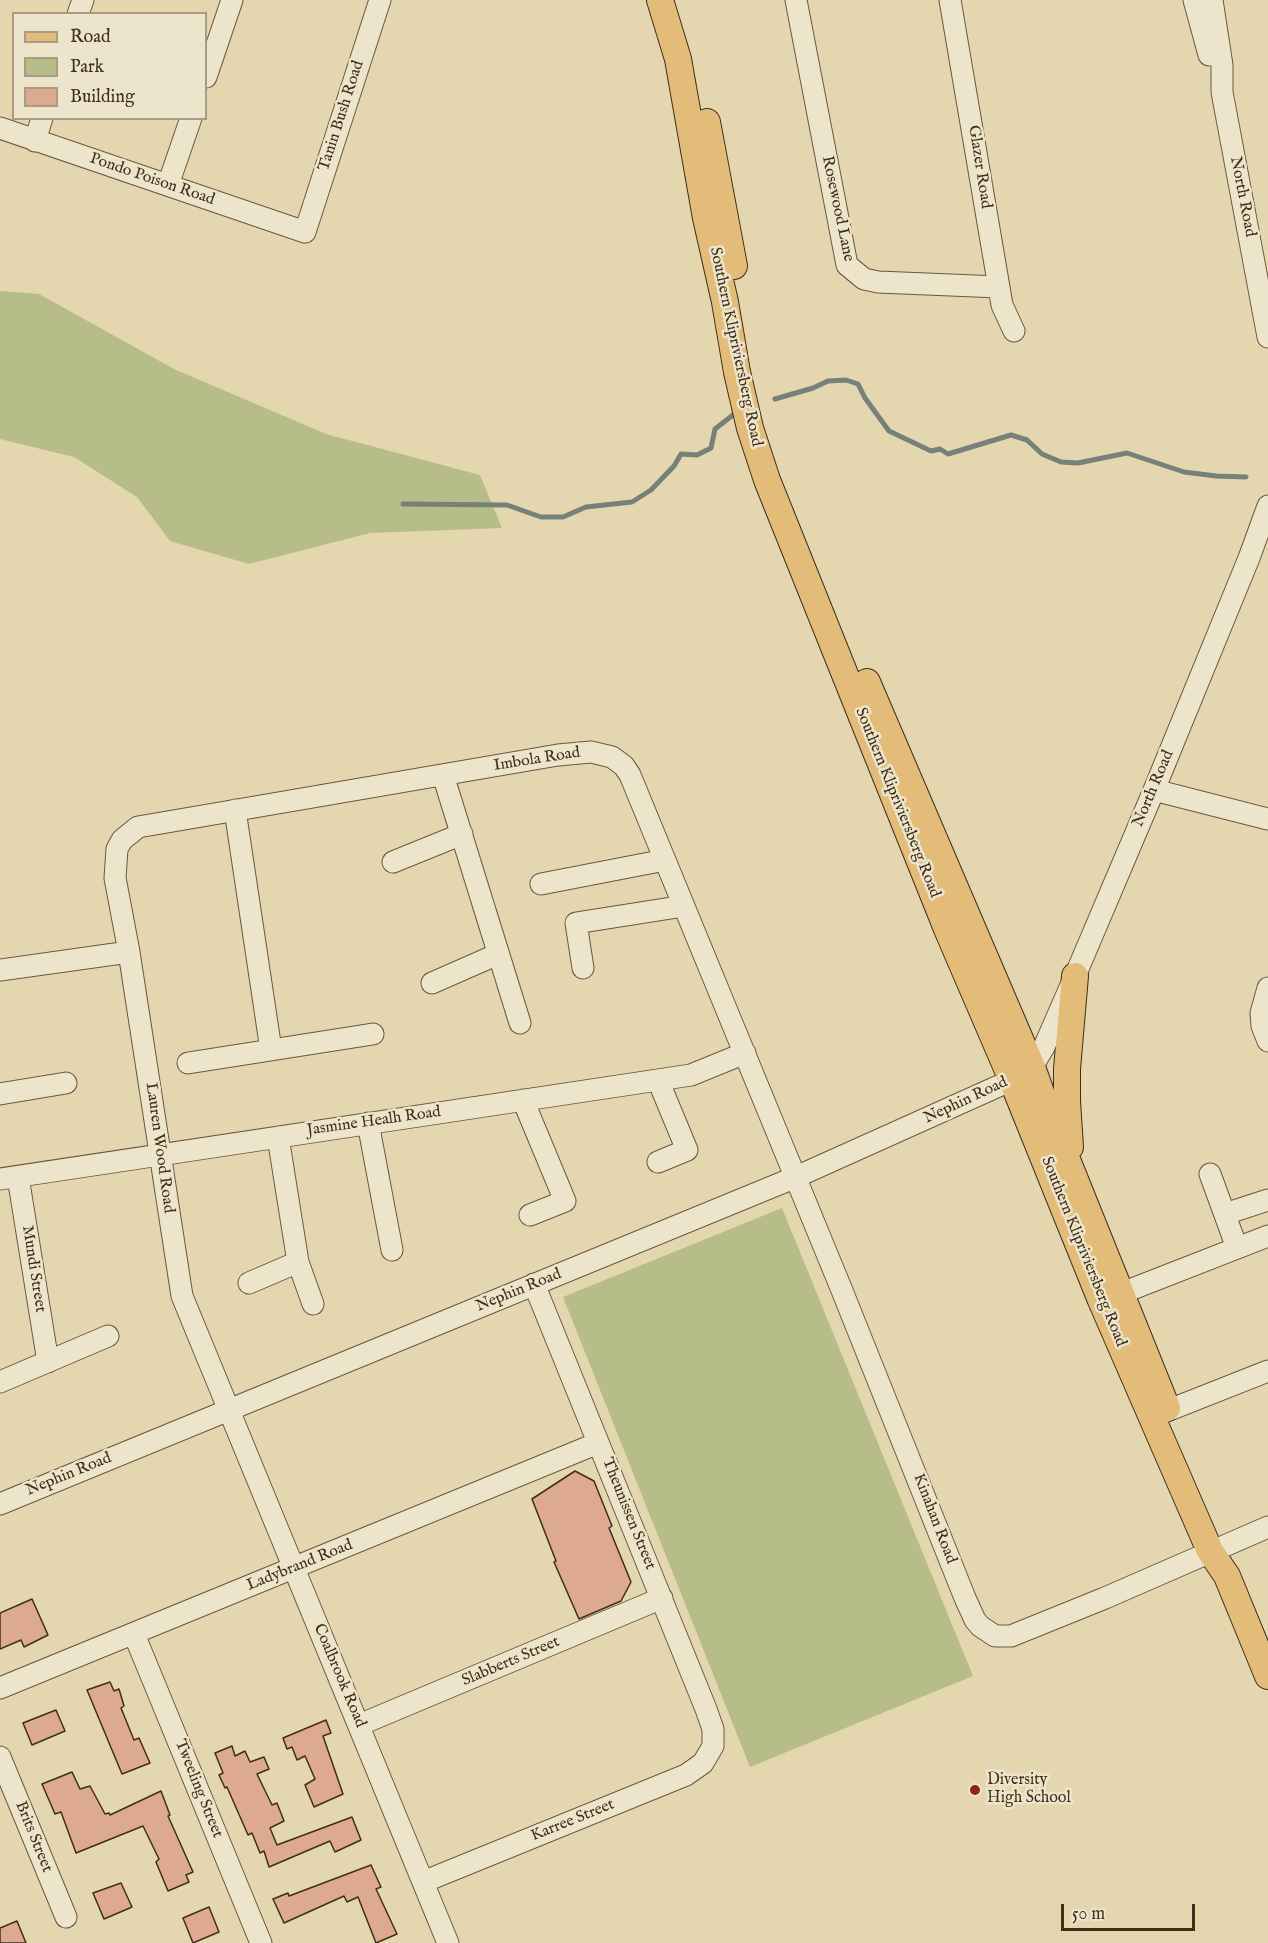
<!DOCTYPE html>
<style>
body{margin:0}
#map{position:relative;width:1268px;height:1943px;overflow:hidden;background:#e4d7af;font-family:"IM FELL English",serif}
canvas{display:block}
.legend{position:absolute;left:12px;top:12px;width:195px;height:108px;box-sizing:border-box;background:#ede5cb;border:2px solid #a89c85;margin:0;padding:8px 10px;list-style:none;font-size:18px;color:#402e1b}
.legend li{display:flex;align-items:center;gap:12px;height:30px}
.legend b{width:30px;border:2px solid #a89c85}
.scale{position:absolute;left:1061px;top:1904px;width:134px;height:27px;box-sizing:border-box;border:3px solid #402e1b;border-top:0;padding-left:8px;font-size:18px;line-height:21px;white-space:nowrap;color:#402e1b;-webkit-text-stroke:4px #ede5cb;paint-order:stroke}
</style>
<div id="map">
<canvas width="1268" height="1943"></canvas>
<ul class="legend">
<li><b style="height:8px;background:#e2bc78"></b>Road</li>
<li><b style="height:16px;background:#b7bd88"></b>Park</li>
<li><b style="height:16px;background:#dda990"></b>Building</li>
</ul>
<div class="scale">50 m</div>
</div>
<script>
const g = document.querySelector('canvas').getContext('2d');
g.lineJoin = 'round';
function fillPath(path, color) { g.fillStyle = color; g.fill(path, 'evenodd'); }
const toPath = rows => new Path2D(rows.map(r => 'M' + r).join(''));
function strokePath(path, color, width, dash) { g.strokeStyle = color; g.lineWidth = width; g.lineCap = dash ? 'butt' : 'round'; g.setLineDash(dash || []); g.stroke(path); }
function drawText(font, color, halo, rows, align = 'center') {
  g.font = font + ' "IM FELL English",serif'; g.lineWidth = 5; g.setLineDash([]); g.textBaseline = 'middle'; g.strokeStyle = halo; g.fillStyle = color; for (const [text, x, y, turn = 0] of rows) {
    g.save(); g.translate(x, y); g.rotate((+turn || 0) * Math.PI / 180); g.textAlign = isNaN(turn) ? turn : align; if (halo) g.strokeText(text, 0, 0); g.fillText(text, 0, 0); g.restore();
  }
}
fillPath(toPath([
 [0,291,39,294,174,369,326,434,480,475,502,528,370,533,249,564,170,541,137,497,74,457,0,439],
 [782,1208,973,1676,750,1767,563,1297]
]), '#b7bd88');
strokePath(toPath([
 [775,399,813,388,828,381,846,380,858,384,865,398,889,431,931,451,940,449,948,454,1011,435,1027,440,1042,454,1061,462,1078,463,1127,453,1184,472,1216,476,1246,477],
 [403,504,507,505,541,517,563,517,586,507,632,502,651,490,674,466,681,454,697,455,711,448,715,429,733,415]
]), '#778079', 5);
const building = toPath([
 [575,1471,594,1481,612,1526,609,1528,631,1582,621,1601,579,1619,554,1562,556,1561,532,1499,575,1471],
 [32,1599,48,1635,24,1647,21,1640,0,1649,0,1613,32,1599],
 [110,1682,114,1691,119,1689,124,1706,121,1708,134,1740,139,1738,150,1763,122,1774,87,1690,110,1682],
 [56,1710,65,1731,32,1745,23,1723,56,1710],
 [326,1720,331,1733,323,1736,343,1794,314,1807,305,1785,315,1779,305,1756,297,1760,292,1747,287,1749,283,1738,326,1720],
 [232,1746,235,1756,245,1751,250,1762,264,1757,269,1769,257,1774,272,1805,277,1803,284,1821,270,1828,277,1845,352,1817,361,1840,335,1852,330,1841,269,1867,264,1851,260,1853,252,1833,248,1835,227,1787,225,1788,219,1775,223,1773,215,1753,232,1746],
 [72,1772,80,1789,90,1786,105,1814,109,1813,110,1815,161,1791,170,1815,168,1816,193,1872,186,1875,189,1882,168,1891,156,1862,159,1859,143,1826,76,1853,61,1812,55,1814,42,1784,72,1772],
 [371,1865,381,1887,376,1889,397,1934,376,1943,358,1897,347,1902,344,1896,284,1923,273,1899,288,1893,289,1896,371,1865],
 [121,1883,132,1907,104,1919,93,1893,121,1883],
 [209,1907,219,1932,193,1943,183,1918,209,1907],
 [17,1921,26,1943,0,1943,0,1928,17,1921]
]);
fillPath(building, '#dda990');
strokePath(building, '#402e1b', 1.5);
const minor = toPath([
 [796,0,847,265,864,279,878,282,999,287],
 [950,0,1002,305,1014,331],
 [1194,0,1209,55],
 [1212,0,1222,65,1222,92,1268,337],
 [78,14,83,0],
 [206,77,232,0],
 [0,128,305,232,380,0],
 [35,141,42,118],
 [168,185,191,118],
 [443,775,520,1023],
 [1154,790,1268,819],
 [235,810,271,1050],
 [393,862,462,834],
 [541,884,665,860],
 [583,968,576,923,684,906],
 [0,970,129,952],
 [432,983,498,954],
 [1268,988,1261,1013,1262,1026,1268,1041],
 [188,1063,373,1034],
 [0,1094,66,1083],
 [523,1100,565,1201,530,1215],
 [368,1123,392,1250],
 [278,1137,298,1262,313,1304],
 [658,1162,687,1150,658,1080],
 [1210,1174,1237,1248],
 [18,1177,48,1362],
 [0,1179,691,1075,745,1053],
 [1225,1214,1268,1200],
 [249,1283,298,1262],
 [1122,1293,1268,1236],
 [0,1382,108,1336],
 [1154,1416,1268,1371],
 [0,1504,796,1177,1012,1080,1032,1067,1044,1047,1075,976,1154,790,1249,558,1268,506],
 [134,1634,261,1943],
 [0,1688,598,1443],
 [359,1725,662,1598],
 [0,1757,66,1917],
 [423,1882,686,1775,703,1763,713,1746,713,1729,706,1709,534,1284],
 [448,1943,182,1296,129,952,115,878,117,849,122,840,138,827,558,755,591,752,612,757,624,766,630,775,841,1288,965,1598,975,1620,980,1626,995,1636,1011,1636,1105,1598,1268,1527]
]);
const major = toPath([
 [660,0,678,59,706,218,725,302,737,372,750,428,767,480,947,929,1012,1080,1100,1298,1210,1551,1227,1576,1268,1676],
 [707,122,734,266],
 [867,682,1032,1067,1049,1115,1167,1408],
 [1070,1147,1067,1101,1067,1069,1075,976]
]);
strokePath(minor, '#695840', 23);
strokePath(major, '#402e1b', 28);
strokePath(minor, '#ede5cb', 21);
strokePath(major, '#e2bc78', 26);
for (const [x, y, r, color] of [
 [975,1790,6,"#8f2418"]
]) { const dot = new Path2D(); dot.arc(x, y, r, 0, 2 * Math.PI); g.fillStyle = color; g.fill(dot); strokePath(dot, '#ede5cb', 2); }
drawText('16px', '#402e1b', '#ede5cb', [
 ["Tanin Bush Road",342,116,-72],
 ["Glazer Road",979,167,81],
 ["Pondo Poison Road",152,180,19],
 ["North Road",1242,197,79],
 ["Rosewood Lane",837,209,78],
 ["Southern Klipriviersberg Road",735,347,78],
 ["Imbola Road",537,760,-9],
 ["North Road",1154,789,-67],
 ["Southern Klipriviersberg Road",897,803,68],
 ["Nephin Road",966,1101,-25],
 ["Jasmine Healh Road",374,1122,-8],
 ["Lauren Wood Road",159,1148,82],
 ["Southern Klipriviersberg Road",1083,1252,68],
 ["Mundi Street",33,1269,81],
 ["Nephin Road",519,1291,-22],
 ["Nephin Road",69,1475,-22],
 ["Theunissen Street",628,1514,68],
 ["Kinahan Road",934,1519,69],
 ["Ladybrand Road",300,1566,-22],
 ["Slabberts Street",511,1662,-23],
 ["Coalbrook Road",339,1676,67],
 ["Tweeling Street",198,1789,68],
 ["Karree Street",573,1821,-22],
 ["Brits Street",33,1837,68]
]);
drawText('16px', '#402e1b', '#ede5cb', [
 ["Diversity",987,1781],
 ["High School",987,1799]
], 'left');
</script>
